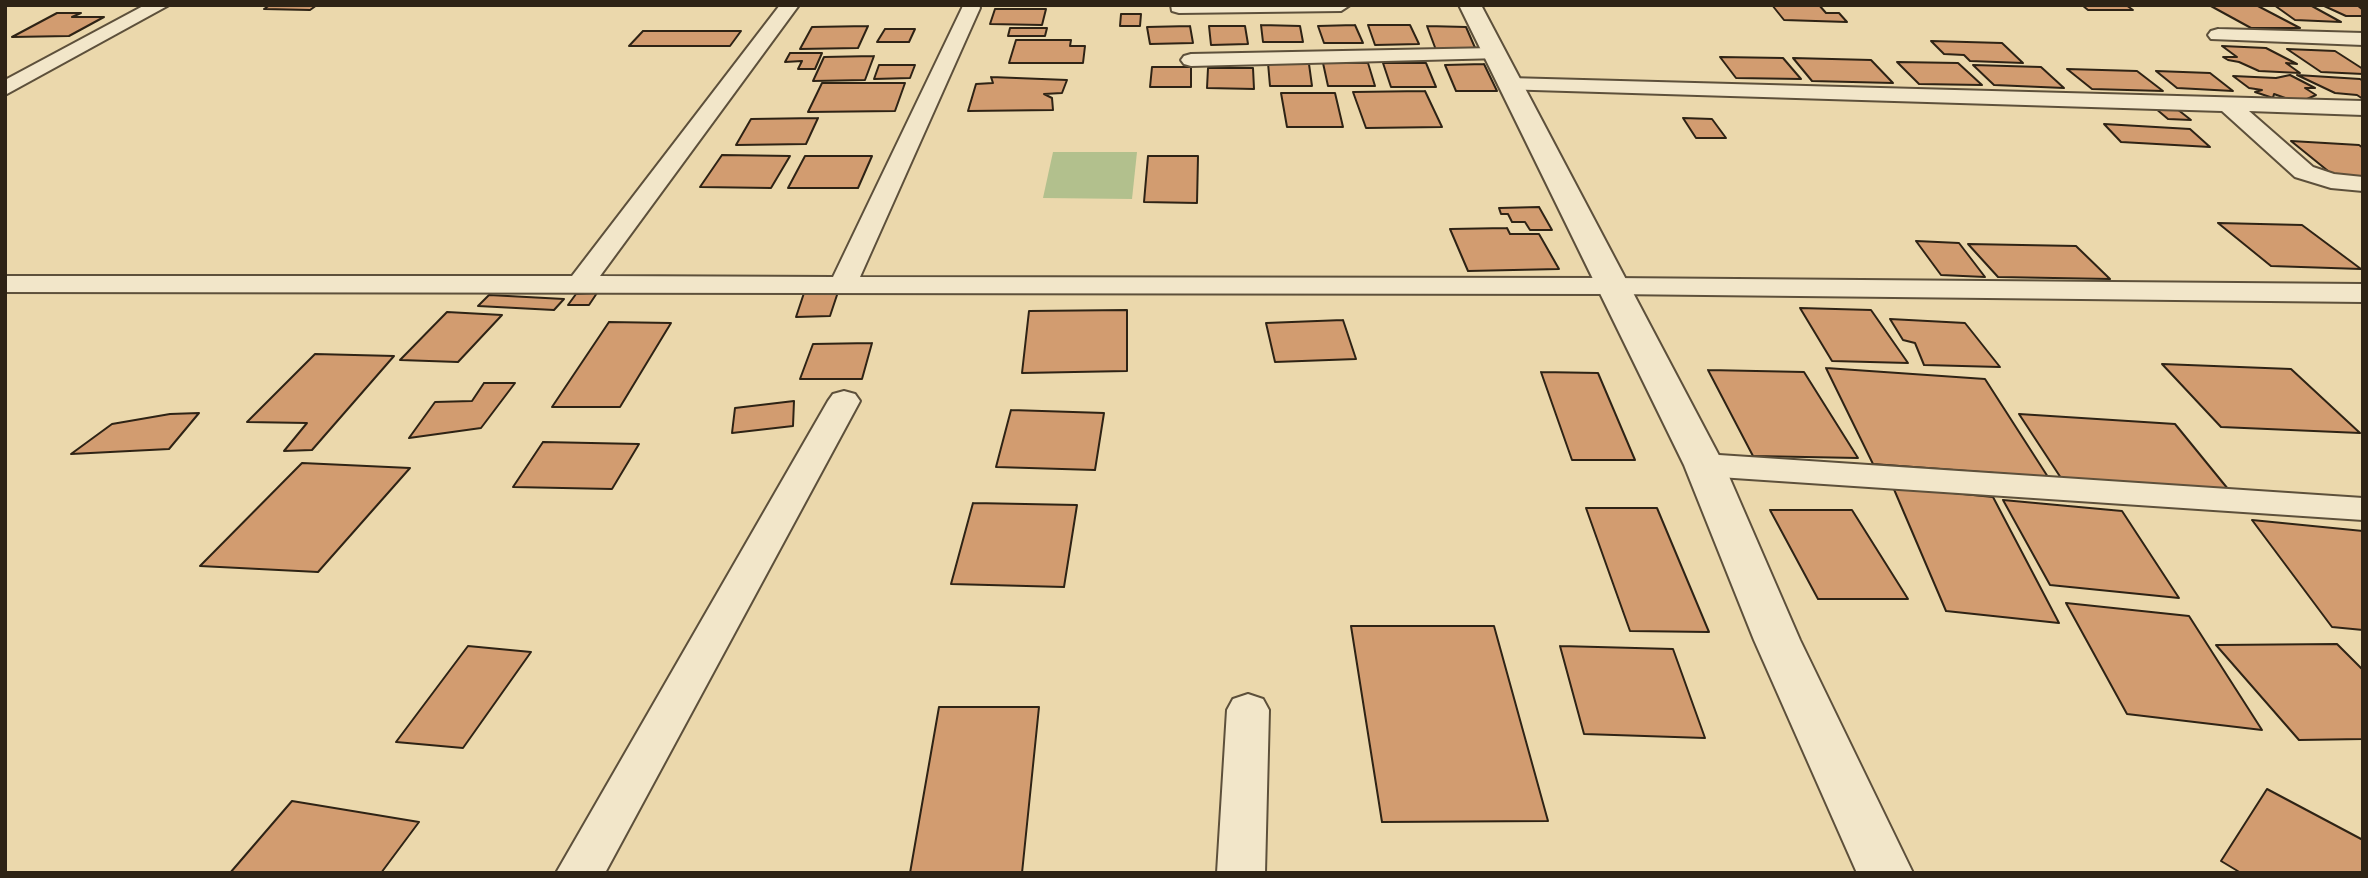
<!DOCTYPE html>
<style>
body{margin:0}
#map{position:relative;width:2368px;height:878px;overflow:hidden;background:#ebd8ac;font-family:"Libre Caslon Text",serif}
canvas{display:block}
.frame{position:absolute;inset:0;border:7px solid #2e2315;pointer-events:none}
</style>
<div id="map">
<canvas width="2368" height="878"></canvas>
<div class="frame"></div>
</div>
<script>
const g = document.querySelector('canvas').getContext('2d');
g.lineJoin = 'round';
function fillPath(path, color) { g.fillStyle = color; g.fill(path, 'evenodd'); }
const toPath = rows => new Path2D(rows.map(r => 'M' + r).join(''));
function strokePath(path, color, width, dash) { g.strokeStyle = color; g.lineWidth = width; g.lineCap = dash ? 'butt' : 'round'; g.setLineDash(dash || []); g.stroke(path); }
fillPath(toPath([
 [1053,152,1137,152,1132,199,1043,198]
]), '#b2c08d');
const building = toPath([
 [270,5,317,5,310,10,264,9,270,5],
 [1772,5,1819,5,1826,13,1839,13,1847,22,1784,20,1772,5],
 [2082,5,2126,5,2133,10,2088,10,2082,5],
 [2209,5,2256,5,2300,28,2251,28,2209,5],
 [2274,5,2310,5,2341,22,2295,20,2274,5],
 [2322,5,2357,5,2363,10,2363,16,2346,16,2322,5],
 [995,9,1046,9,1042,25,990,24,995,9],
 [57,13,81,13,72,17,104,17,69,36,12,37,57,13],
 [1121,14,1141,14,1140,26,1120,26,1121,14],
 [1261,25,1300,26,1303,42,1263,42,1261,25],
 [1355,25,1363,43,1324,43,1318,26,1355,25],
 [1368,25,1410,25,1419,44,1375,45,1368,25],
 [868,26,858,48,800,49,812,27,868,26],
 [1190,26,1193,43,1150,44,1147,27,1190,26],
 [1209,26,1245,26,1248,44,1211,45,1209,26],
 [1427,26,1466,27,1476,50,1436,50,1427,26],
 [1010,28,1047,28,1045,36,1008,36,1010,28],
 [885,29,915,29,909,42,877,42,885,29],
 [643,31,741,31,730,46,629,46,643,31],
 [1016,40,1071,40,1070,46,1085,46,1083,63,1009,63,1016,40],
 [1931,41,2002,43,2023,63,1970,61,1964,55,1944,54,1931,41],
 [2222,46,2266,48,2297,64,2286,63,2300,73,2259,71,2239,62,2228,60,2223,57,2237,57,2222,46],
 [2287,49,2335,51,2363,69,2363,74,2321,72,2287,49],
 [790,53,822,53,815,69,798,69,802,61,785,62,790,53],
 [874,56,865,80,813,81,824,57,874,56],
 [1720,57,1783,58,1801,79,1736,78,1720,57],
 [1793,58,1871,60,1893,83,1812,81,1793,58],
 [1897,62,1958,63,1982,85,1919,84,1897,62],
 [1268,63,1309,64,1312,86,1270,86,1268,63],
 [1323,63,1368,63,1375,86,1328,86,1323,63],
 [1383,63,1426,63,1436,87,1391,87,1383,63],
 [1484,64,1497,91,1456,91,1445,65,1484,64],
 [879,65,915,65,910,78,874,79,879,65],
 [1973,65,2041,67,2064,88,1994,85,1973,65],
 [1152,67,1191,67,1191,87,1150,87,1152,67],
 [1208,68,1253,68,1254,89,1207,88,1208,68],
 [2067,69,2137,71,2163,91,2092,89,2067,69],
 [2156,71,2210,73,2233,91,2177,88,2156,71],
 [2290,75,2315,88,2305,88,2316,95,2307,99,2288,99,2274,94,2273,98,2255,92,2262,90,2249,88,2233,76,2276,78,2290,75],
 [2297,75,2360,79,2363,81,2363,99,2357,95,2335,93,2297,75],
 [991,77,1067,80,1062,93,1044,94,1052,98,1053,110,968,111,976,84,993,83,991,77],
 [822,83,905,83,895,111,808,112,822,83],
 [1425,91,1442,127,1366,128,1353,92,1425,91],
 [1281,93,1335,93,1343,127,1287,127,1281,93],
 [2155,108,2177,109,2191,120,2168,119,2155,108],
 [818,118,806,144,736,145,751,119,818,118],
 [1683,118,1712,119,1726,138,1696,138,1683,118],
 [2104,124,2190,129,2210,147,2121,142,2104,124],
 [2291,141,2359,145,2363,148,2363,177,2333,175,2291,141],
 [722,155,790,156,771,188,700,187,722,155],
 [805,156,872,156,858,188,788,188,805,156],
 [1148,156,1198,156,1197,203,1144,202,1148,156],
 [1539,207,1552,230,1530,230,1525,222,1512,222,1508,214,1501,214,1499,208,1539,207],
 [2218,223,2302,225,2361,269,2271,266,2218,223],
 [1507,228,1510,234,1539,234,1559,269,1468,271,1450,229,1507,228],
 [1916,241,1959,243,1985,277,1941,275,1916,241],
 [1968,244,2076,246,2110,279,1998,277,1968,244],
 [838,292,830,316,796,317,804,293,838,292],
 [597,293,589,305,568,305,576,294,597,293],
 [489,295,564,299,554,310,478,306,489,295],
 [1800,308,1871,310,1908,363,1832,361,1800,308],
 [1127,310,1127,371,1022,373,1029,311,1127,310],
 [447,312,502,315,458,362,400,360,447,312],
 [1890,319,1965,323,2000,367,1924,365,1915,343,1903,340,1890,319],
 [1343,320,1356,359,1275,362,1266,323,1343,320],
 [609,322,671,323,620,407,552,407,609,322],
 [872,343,862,379,800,379,813,344,872,343],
 [315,354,394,356,312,450,284,451,307,423,247,422,315,354],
 [2162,364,2291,369,2360,433,2221,427,2162,364],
 [1826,368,1985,379,2048,477,1873,464,1826,368],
 [1708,370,1804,372,1858,458,1753,456,1708,370],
 [1541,372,1598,373,1635,460,1572,460,1541,372],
 [484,383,515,383,481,428,409,438,435,402,472,401,484,383],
 [794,401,793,426,732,433,735,408,794,401],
 [1011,410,1104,413,1095,470,996,467,1011,410],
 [199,413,169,449,71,454,112,424,170,414,199,413],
 [2019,414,2175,424,2228,489,2061,478,2019,414],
 [543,442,639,444,612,489,513,487,543,442],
 [302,463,410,468,318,572,200,566,302,463],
 [1893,487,1993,497,2059,623,1946,611,1893,487],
 [2003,500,2122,511,2179,598,2050,585,2003,500],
 [973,503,1077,505,1064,587,951,584,973,503],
 [1586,508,1657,508,1709,632,1630,631,1586,508],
 [1770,510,1852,510,1908,599,1818,599,1770,510],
 [2252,520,2363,531,2363,630,2332,627,2252,520],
 [2066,603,2189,616,2262,730,2127,714,2066,603],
 [1351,626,1494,626,1548,821,1382,822,1351,626],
 [2337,644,2363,670,2363,739,2299,740,2216,645,2337,644],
 [468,646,531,652,463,748,396,742,468,646],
 [1560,646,1673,649,1705,738,1584,734,1560,646],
 [939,707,1039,707,1022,873,910,873,939,707],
 [2267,789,2363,840,2363,873,2241,873,2221,861,2267,789],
 [292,801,419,822,381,873,230,873,292,801]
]);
fillPath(building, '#d29c70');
strokePath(building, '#2e2315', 2);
const minor = toPath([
 [145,5,169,5,5,95,5,80,145,5],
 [780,5,799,5,600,276,833,277,962,8,963,5,979,5,980,8,860,277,1611,278,2363,284,2363,302,1611,294,5,292,5,276,572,276,780,5],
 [1171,5,1350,5,1341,11,1179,13,1172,11,1171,5],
 [2218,29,2363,33,2363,45,2211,39,2208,35,2211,31,2218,29],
 [1494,48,1501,50,1504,54,1501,58,1191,66,1184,64,1181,60,1184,56,1191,54,1494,48],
 [1509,78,2363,101,2363,115,2249,111,2313,167,2334,174,2363,177,2363,191,2331,188,2295,177,2222,111,1501,89,1498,84,1501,79,1509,78],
 [844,391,855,394,860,401,605,873,556,873,828,401,833,394,844,391],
 [1704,454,2363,498,2363,520,1704,476,1692,472,1687,465,1692,458,1704,454],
 [1248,694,1263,699,1269,710,1265,873,1217,873,1227,710,1233,699,1248,694]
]);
const tertiary = toPath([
 [1459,5,1481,5,1724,465,1800,640,1913,873,1857,873,1754,640,1684,465,1459,5]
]);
strokePath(minor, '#5d503b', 4);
strokePath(tertiary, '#5d503b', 4);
fillPath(minor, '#f2e6c9');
fillPath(tertiary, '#f2e6c9');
</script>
